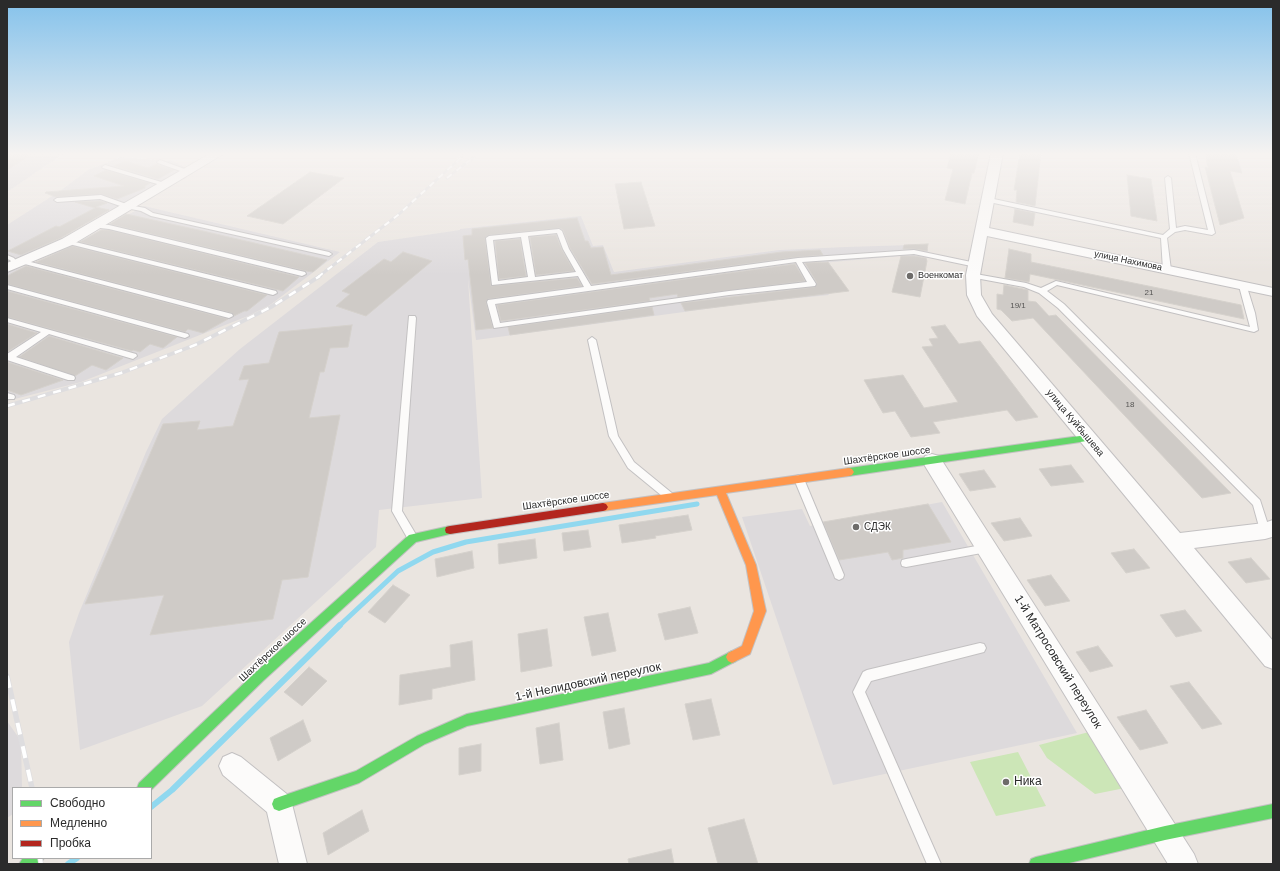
<!DOCTYPE html>
<meta charset="utf-8">
<style>
body{margin:0}
#map{position:relative;width:1280px;height:871px;overflow:hidden;background:#eae5e0;font-family:Helvetica,sans-serif}
canvas{display:block}
.frame{position:absolute;inset:0;border:8px solid #2b2b2b;pointer-events:none}
.legend{position:absolute;left:12px;top:787px;width:140px;height:72px;box-sizing:border-box;background:#fff;border:1px solid #aaa;margin:0;padding:5px 7px;list-style:none;font-size:12px;color:#2b2b2b}
.legend li{display:flex;align-items:center;gap:8px;height:20px}
.legend b{width:20px;border:1px solid #aaa}
</style>
<div id="map">
<canvas width="1280" height="871"></canvas>
<div class="frame"></div>
<ul class="legend">
<li><b style="height:5px;background:#63d668"></b>Свободно</li>
<li><b style="height:5px;background:#ff974d"></b>Медленно</li>
<li><b style="height:5px;background:#b3261e"></b>Пробка</li>
</ul>
</div>
<script>
const g = document.querySelector('canvas').getContext('2d');
g.lineJoin = 'round';
function fillPath(path, color) { g.fillStyle = color; g.fill(path, 'evenodd'); }
const toPath = rows => new Path2D(rows.map(r => 'M' + r).join(''));
function strokePath(path, color, width, dash) { g.strokeStyle = color; g.lineWidth = width; g.lineCap = dash ? 'butt' : 'round'; g.setLineDash(dash || []); g.stroke(path); }
function drawText(font, color, halo, rows, align = 'center') {
  g.font = font + ' Helvetica,sans-serif'; g.lineWidth = 3; g.setLineDash([]); g.textBaseline = 'middle'; g.strokeStyle = halo; g.fillStyle = color; for (const [text, x, y, turn = 0] of rows) {
    g.save(); g.translate(x, y); g.rotate((+turn || 0) * Math.PI / 180); g.textAlign = isNaN(turn) ? turn : align; if (halo) g.strokeText(text, 0, 0); g.fillText(text, 0, 0); g.restore();
  }
}
fillPath(toPath([
 [7,153,65,153,7,192],
 [121,157,172,161,187,168,37,250,7,263,7,225,60,191,88,170],
 [144,206,340,252,270,305,248,316,81,382,7,401,7,272,44,260,58,253],
 [581,216,593,246,603,245,614,272,779,250,846,247,911,245,928,249,928,258,901,256,809,264,829,295,758,302,476,340,468,279,482,498,379,510,376,547,202,706,80,750,69,642,79,613,146,452,162,419,240,349,378,242,460,230,460,229],
 [942,502,1077,733,833,785,742,517,802,509,810,526],
 [7,721,21,741,22,788,13,788,13,814,7,818]
]), '#dddadc');
fillPath(toPath([
 [1089,732,1125,788,1095,794,1047,758,1039,745],
 [1018,752,1046,806,996,816,970,762]
]), '#cce6b7');
strokePath(toPath([
 [339,626,398,571,433,552,466,542,697,504]
]), '#90d8ef', 5);
strokePath(toPath([
 [151,807,172,790,340,625],
 [68,864,77,858]
]), '#90d8ef', 6);
const building = toPath([
 [7,153,33,153,7,170,7,153],
 [951,153,979,153,974,173,972,173,965,204,945,200,953,169,947,168,951,153],
 [1020,153,1041,153,1035,206,1016,202,1017,190,1014,190,1020,153],
 [1205,153,1236,153,1242,173,1230,171,1244,218,1220,225,1205,167,1208,168,1205,153],
 [125,161,148,168,156,164,174,170,158,179,114,166,125,161],
 [106,170,150,183,145,186,145,188,117,199,101,194,56,197,45,193,46,192,124,186,94,176,106,170],
 [310,172,344,178,283,224,247,216,310,172],
 [1127,175,1151,179,1157,221,1131,216,1127,175],
 [641,182,655,226,624,229,615,184,641,182],
 [100,201,107,203,96,207,109,210,61,238,21,255,8,251,56,226,59,227,95,208,75,202,100,201],
 [1015,209,1035,213,1033,226,1013,222,1015,209],
 [126,214,203,231,327,260,313,272,306,271,110,224,126,214],
 [577,218,585,241,588,241,591,248,603,247,611,275,782,252,820,250,823,255,798,257,592,284,570,248,563,230,560,228,489,235,485,238,491,286,577,278,582,286,488,299,486,302,493,328,476,330,468,259,465,260,463,236,472,235,472,229,577,218],
 [101,230,109,230,299,277,283,291,80,242,101,230],
 [556,235,562,250,574,271,536,275,530,237,556,235],
 [520,239,526,276,499,279,495,241,520,239],
 [928,244,927,251,914,249,903,249,904,245,928,244],
 [72,246,267,295,247,311,244,311,234,316,232,313,36,262,72,246],
 [1009,249,1031,254,1031,262,1241,305,1244,319,1030,274,1029,282,1005,278,1009,249],
 [403,252,432,261,366,316,336,306,350,294,342,291,384,259,391,262,403,252],
 [901,256,914,256,926,258,927,261,920,297,892,292,901,256],
 [828,262,849,291,685,311,681,303,815,287,817,283,805,263,828,262],
 [795,264,805,281,678,297,677,294,649,298,650,301,501,321,497,305,795,264],
 [26,266,228,319,203,333,188,329,185,332,7,284,7,276,26,266],
 [1004,285,1028,290,1028,301,1036,302,1049,316,1056,315,1231,493,1202,498,1033,318,1012,321,1001,310,997,309,997,294,1003,295,1004,285],
 [7,291,177,337,163,348,150,344,140,352,133,350,132,351,7,317,7,291],
 [652,307,654,315,510,335,508,327,652,307],
 [7,324,37,333,7,352,7,324],
 [352,325,348,347,330,348,324,372,320,372,309,418,340,415,308,577,282,580,273,619,150,635,164,595,85,604,163,424,200,421,197,430,233,426,249,379,239,380,244,366,269,363,279,332,352,325],
 [945,325,959,344,980,341,1038,417,1016,421,1007,410,933,422,940,433,911,437,895,411,883,413,864,380,903,375,924,408,958,402,922,347,933,346,929,339,938,338,931,327,945,325],
 [49,336,123,358,106,370,92,365,75,376,19,357,49,336],
 [7,362,63,380,21,395,7,390,7,362],
 [1071,465,1084,482,1051,486,1039,469,1071,465],
 [984,470,996,487,970,491,959,474,984,470],
 [928,504,951,542,903,550,903,558,892,560,888,552,839,560,823,522,928,504],
 [688,515,692,530,655,536,656,538,622,543,619,525,688,515],
 [1020,518,1032,536,1004,541,991,523,1020,518],
 [588,530,591,547,564,551,562,533,588,530],
 [535,539,537,558,499,564,498,544,535,539],
 [1134,549,1150,568,1126,573,1111,553,1134,549],
 [472,551,474,568,437,577,435,559,472,551],
 [1251,558,1270,579,1246,583,1228,562,1251,558],
 [1051,575,1070,601,1045,606,1027,580,1051,575],
 [393,585,410,595,385,623,368,612,393,585],
 [690,607,698,633,665,640,658,614,690,607],
 [1185,610,1202,631,1176,637,1160,615,1185,610],
 [608,613,616,651,592,656,584,617,608,613],
 [547,629,552,666,521,672,518,634,547,629],
 [472,641,475,680,432,689,432,699,399,705,400,675,451,667,450,645,472,641],
 [1098,646,1113,666,1090,672,1076,652,1098,646],
 [309,667,327,681,302,706,284,692,309,667],
 [1189,682,1222,724,1202,729,1170,686,1189,682],
 [711,699,720,735,693,740,685,704,711,699],
 [624,708,630,744,609,749,603,712,624,708],
 [1146,710,1168,743,1140,750,1117,717,1146,710],
 [303,720,311,741,278,761,270,738,303,720],
 [559,723,563,760,540,764,536,728,559,723],
 [481,744,481,771,459,775,459,748,481,744],
 [362,810,369,831,328,855,323,833,362,810],
 [744,819,758,864,718,864,708,828,744,819],
 [671,849,674,864,629,864,628,859,671,849]
]);
fillPath(building, '#cfcbc7');
strokePath(building, '#d5d1cc', 1);
const lane = toPath([
 [1189,153,1195,153,1215,233,1212,235,1185,230,1175,232,1167,238,1171,270,1167,272,1163,270,1161,238,989,202,986,200,989,198,1163,235,1170,229,1165,178,1168,176,1171,178,1176,228,1185,226,1208,230,1189,153],
 [160,160,190,171,191,172,186,173,158,163,157,162,160,160],
 [105,165,168,184,169,185,164,186,103,168,102,167,105,165],
 [101,195,129,205,145,208,153,213,329,252,332,254,329,256,151,216,141,211,126,208,100,199,57,202,54,200,57,198,101,195],
 [94,224,109,225,305,272,306,274,302,276,109,229,92,227,91,226,94,224],
 [559,229,562,231,569,249,591,286,798,258,914,250,976,263,979,265,976,267,914,254,802,262,816,284,815,286,729,295,494,328,487,302,488,300,584,287,578,276,492,285,486,238,489,236,559,229],
 [557,233,563,249,576,272,535,277,528,236,557,233],
 [521,237,528,277,498,281,493,240,521,237],
 [796,262,807,282,729,291,500,323,495,304,796,262],
 [67,240,276,291,277,293,273,295,65,243,64,242,67,240],
 [7,255,14,258,19,265,18,266,14,266,10,260,7,259,7,255],
 [23,260,232,314,233,316,229,318,21,263,21,261,23,260],
 [970,273,1026,283,1041,288,1056,281,1250,327,1239,286,1240,284,1246,284,1255,313,1258,330,1254,332,1057,285,1047,291,1064,304,1260,500,1270,531,1269,534,1265,535,1261,534,1253,505,1058,308,1039,293,1024,287,970,277,970,273],
 [7,285,188,334,189,336,185,338,7,289,7,285],
 [409,316,415,316,416,318,402,511,418,538,417,541,413,542,409,541,392,511,409,316],
 [7,318,136,354,137,356,133,359,49,334,16,357,74,376,75,378,74,380,68,380,7,360,7,354,41,332,7,322,7,318],
 [592,337,596,340,618,436,634,462,673,494,675,497,673,500,670,501,667,500,628,468,609,436,588,340,592,337],
 [7,393,14,395,15,397,14,399,7,399,7,393],
 [799,475,802,476,804,479,844,575,843,578,839,580,835,578,834,575,794,479,796,476,799,475],
 [987,544,991,545,992,548,991,551,987,552,906,567,902,566,901,563,902,560,906,559,987,544],
 [980,643,984,644,986,648,984,652,871,681,865,692,941,864,927,864,853,692,863,672,867,670,980,643]
]);
const street = toPath([
 [211,153,225,153,72,245,7,272,7,263,62,239,211,153],
 [991,153,1003,153,989,228,1273,288,1273,296,987,236,980,275,981,295,992,314,1180,533,1264,523,1273,520,1272,537,1265,539,1194,548,1273,641,1273,669,1265,666,977,316,967,295,966,275,991,153],
 [932,454,939,456,1194,854,1198,864,1168,864,925,466,923,461,925,456,932,454],
 [232,753,241,757,288,795,292,804,307,864,279,864,267,812,223,775,219,766,223,757,232,753]
]);
const fast = toPath([
 [1087,435,1092,438,1087,441,849,476,846,475,844,472,846,469,849,468,1087,435],
 [450,526,454,527,455,530,454,533,416,542,264,680,151,790,151,788,137,788,139,783,256,672,409,535,450,526],
 [732,651,736,653,738,657,736,661,711,674,467,726,425,744,359,783,279,811,274,809,272,804,274,799,279,797,356,771,417,736,467,714,709,663,732,651],
 [1273,804,1273,818,1165,840,1065,864,1029,864,1031,859,1036,857,1165,826,1273,804],
 [23,858,44,858,40,864,19,864,23,858]
]);
const slow = toPath([
 [849,468,852,469,854,472,852,475,849,476,726,493,756,565,766,611,750,654,732,663,728,661,726,657,728,653,742,646,754,611,746,565,717,495,603,511,600,510,598,507,600,504,603,503,849,468]
]);
const jam = toPath([
 [603,503,606,504,608,507,606,510,603,511,450,534,446,533,445,530,446,527,450,526,603,503]
]);
strokePath(lane, '#c3c1c2', 2);
strokePath(street, '#c3c1c2', 2);
strokePath(fast, '#c3c1c2', 2);
strokePath(slow, '#c3c1c2', 2);
strokePath(jam, '#c3c1c2', 2);
fillPath(lane, '#fcfbfa');
fillPath(street, '#fcfbfa');
fillPath(fast, '#63d668');
fillPath(slow, '#ff974d');
fillPath(jam, '#b3261e');
const railFar2 = toPath([
 [447,178,479,153],
 [318,277,398,215,466,153]
]);
const railFar1 = toPath([
 [7,406,121,373,195,345,271,307,320,276]
]);
const rail = toPath([
 [7,676,32,788],
 [40,858,41,864]
]);
strokePath(railFar2, '#dedddf', 3);
strokePath(railFar1, '#dedddf', 4);
strokePath(rail, '#dedddf', 5.5);
strokePath(railFar2, '#fff', 2, [6]);
strokePath(railFar1, '#fff', 2.5, [8]);
strokePath(rail, '#fff', 4, [12]);
const sky = g.createLinearGradient(0, 0, 0, 275);
sky.addColorStop(0, '#85c2eb');
sky.addColorStop(0.56, '#f6f3f1');
sky.addColorStop(1, '#f6f3f100');
g.fillStyle = sky;
g.fillRect(0, 0, 1280, 275);
for (const [x, y, r, color] of [
 [910,276,4,"#6e6c6a"],
 [856,527,4,"#6e6c6a"],
 [1006,782,4,"#6e6c6a"]
]) { const dot = new Path2D(); dot.arc(x, y, r, 0, 2 * Math.PI); g.fillStyle = color; g.fill(dot); strokePath(dot, '#fff', 1.5); }
drawText('8px', '#565554', null, [
 ["21",1149,293],
 ["19/1",1018,306],
 ["18",1130,405]
]);
drawText('9px', '#2b2b2b', '#fff', [
 ["улица Нахимова",1128,261,12]
]);
drawText('9px', '#2b2b2b', '#fff', [
 ["Военкомат",918,276]
], 'left');
drawText('10px', '#2b2b2b', '#fff', [
 ["улица Куйбышева",1075,423,50],
 ["Шахтёрское шоссе",887,456,-8],
 ["Шахтёрское шоссе",566,501,-8],
 ["Шахтёрское шоссе",273,650,-43]
]);
drawText('10px', '#2b2b2b', '#fff', [
 ["СДЭК",864,527]
], 'left');
drawText('12px', '#2b2b2b', '#fff', [
 ["1-й Матросовский переулок",1058,662,58],
 ["1-й Нелидовский переулок",588,682,-12]
]);
drawText('12px', '#2b2b2b', '#fff', [
 ["Ника",1014,782]
], 'left');
</script>
